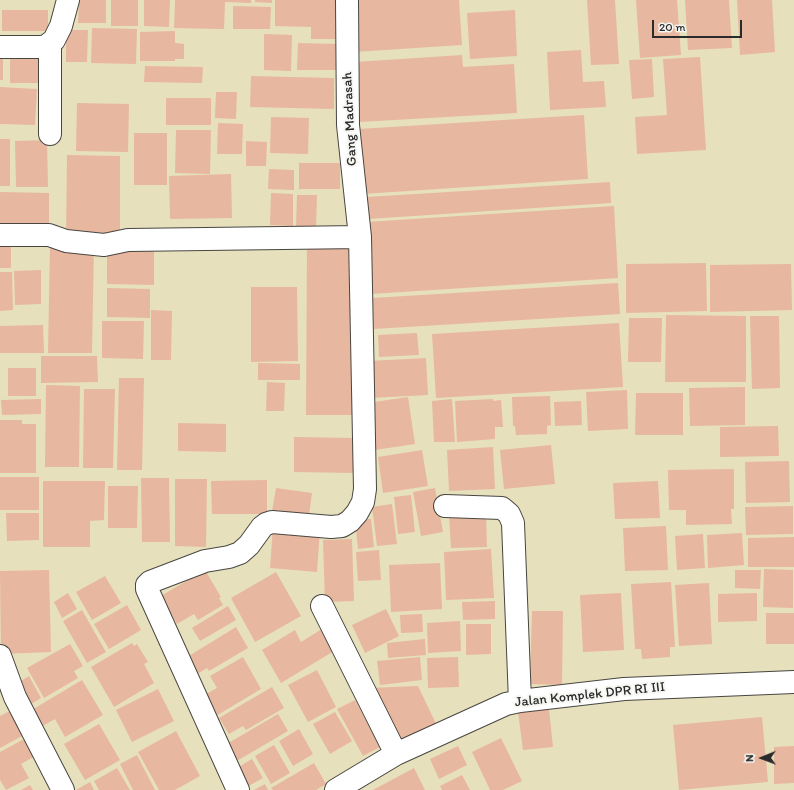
<!DOCTYPE html>
<style>
body{margin:0}
#map{position:relative;width:794px;height:790px;overflow:hidden;background:#e7e0bc;font-family:Itim,sans-serif}
canvas{display:block}
.north{position:absolute;left:742px;top:738px;width:40px;height:40px;-webkit-text-stroke:3px #f6f6f2;paint-order:stroke;rotate:269deg;font-size:11px;font-weight:700;line-height:16px;text-align:center;color:#2b2b2b}
.north::after{content:'';display:block;margin:auto;width:14px;height:18px;background:#2b2b2b;clip-path:polygon(50% 0,100% 100%,50% 72%,0 100%)}
.scale{position:absolute;left:652px;top:20px;width:90px;height:18px;box-sizing:border-box;border:2px solid #2b2b2b;border-top:0;padding-left:5px;font-size:12px;line-height:14px;white-space:nowrap;color:#2b2b2b;-webkit-text-stroke:3px #f6f6f2;paint-order:stroke}
</style>
<div id="map">
<canvas width="794" height="790"></canvas>
<div class="north">N</div>
<div class="scale">20 m</div>
</div>
<script>
const g = document.querySelector('canvas').getContext('2d');
g.lineJoin = 'round';
function fillPath(path, color) { g.fillStyle = color; g.fill(path, 'evenodd'); }
const toPath = rows => new Path2D(rows.map(r => 'M' + r).join(''));
function strokePath(path, color, width, dash) { g.strokeStyle = color; g.lineWidth = width; g.lineCap = dash ? 'butt' : 'round'; g.setLineDash(dash || []); g.stroke(path); }
function drawText(font, color, halo, rows, align = 'center') {
  g.font = font + ' Itim,sans-serif'; g.lineWidth = 4; g.setLineDash([]); g.textBaseline = 'middle'; g.strokeStyle = halo; g.fillStyle = color; for (const [text, x, y, turn = 0] of rows) {
    g.save(); g.translate(x, y); g.rotate((+turn || 0) * Math.PI / 180); g.textAlign = isNaN(turn) ? turn : align; if (halo) g.strokeText(text, 0, 0); g.fillText(text, 0, 0); g.restore();
  }
}
fillPath(toPath([
 [79,0,106,0,106,23,78,23],
 [111,0,138,0,138,26,111,26],
 [144,0,170,0,169,27,144,26],
 [175,0,251,0,251,3,225,2,224,29,174,28],
 [255,0,272,0,272,3,255,2],
 [275,0,336,0,336,39,311,39,311,27,275,26],
 [351,0,459,0,462,45,354,52],
 [587,0,615,0,619,64,591,65],
 [636,0,677,0,681,55,640,58],
 [685,0,729,0,732,48,688,50],
 [737,0,772,0,775,52,740,55],
 [233,6,271,7,270,29,233,29],
 [2,10,48,10,48,31,2,31],
 [515,10,517,56,470,59,467,13],
 [92,28,137,29,136,64,91,63],
 [66,30,88,30,87,62,66,62],
 [175,31,175,43,184,44,184,59,175,59,175,61,140,61,140,32],
 [264,34,292,35,291,71,264,70],
 [298,43,338,44,337,70,297,70],
 [581,50,583,82,604,81,606,107,550,110,547,52],
 [0,52,3,52,3,80,0,80],
 [10,52,43,52,43,83,10,83],
 [462,55,463,67,514,64,517,113,359,122,355,62],
 [700,57,706,150,637,154,635,117,667,115,663,59],
 [652,59,654,97,632,99,629,60],
 [145,66,203,67,202,83,144,82],
 [251,76,334,78,334,109,250,107],
 [0,87,37,89,35,125,0,124],
 [216,92,237,92,236,119,215,118],
 [166,98,211,98,211,125,166,125],
 [77,103,129,104,128,152,76,151],
 [584,115,588,179,363,194,359,129],
 [271,117,309,118,308,154,270,153],
 [218,123,243,124,242,154,217,154],
 [176,130,211,130,210,174,175,173],
 [134,133,167,133,167,185,134,185],
 [0,139,10,139,10,186,0,186],
 [47,140,48,187,16,187,15,141],
 [246,141,267,142,266,166,246,166],
 [67,155,120,156,120,237,66,237],
 [299,163,340,163,340,189,299,189],
 [269,169,294,170,294,190,268,189],
 [231,174,232,218,170,219,169,176],
 [610,182,611,203,368,219,367,197],
 [0,192,49,193,49,232,0,231],
 [271,193,293,194,293,226,270,225],
 [297,195,317,195,316,229,296,228],
 [614,206,618,278,371,294,366,222],
 [11,239,11,268,0,268,0,240],
 [307,241,355,241,354,415,306,415],
 [50,246,94,246,92,353,48,353],
 [107,249,154,250,154,285,107,284],
 [706,263,707,311,626,313,626,264],
 [791,264,792,310,710,312,710,265],
 [41,270,41,304,15,305,14,271],
 [0,272,12,272,13,310,0,311],
 [618,283,620,314,374,329,372,298],
 [251,287,297,287,298,361,251,362],
 [107,288,150,289,150,318,107,317],
 [151,310,172,311,171,360,151,360],
 [666,315,746,316,746,382,665,382],
 [750,316,779,316,780,388,752,389],
 [629,318,662,318,661,362,628,362],
 [102,321,144,321,143,359,102,358],
 [619,323,623,387,436,398,432,334],
 [43,325,44,353,0,353,0,326],
 [417,333,419,355,379,357,378,335],
 [41,356,97,356,98,382,41,383],
 [426,358,428,395,371,398,369,361],
 [258,363,300,364,300,380,258,380],
 [8,368,36,368,36,396,8,396],
 [119,378,144,378,142,470,117,470],
 [267,382,285,383,284,411,266,411],
 [46,385,80,386,79,467,45,467],
 [745,387,745,425,690,426,689,388],
 [84,389,115,389,113,468,83,468],
 [627,390,628,429,588,431,586,392],
 [636,393,683,393,683,435,635,435],
 [550,396,551,425,547,426,547,434,516,435,515,426,513,426,512,397],
 [408,397,415,444,375,450,367,403],
 [41,399,41,414,2,415,1,400],
 [452,399,455,442,434,442,432,401],
 [493,399,493,401,501,400,503,427,495,427,495,439,457,442,455,401],
 [581,401,582,425,555,426,554,402],
 [0,420,22,420,22,424,36,424,36,473,0,473],
 [178,423,226,424,226,452,178,451],
 [778,426,779,456,720,457,720,427],
 [294,437,355,438,355,473,294,472],
 [551,445,555,484,504,489,500,450],
 [493,447,495,489,449,491,447,450],
 [422,450,428,486,383,493,378,457],
 [789,461,790,502,746,503,745,462],
 [734,469,734,509,731,509,732,524,686,525,686,510,669,510,668,470],
 [0,477,39,477,39,510,0,510],
 [141,478,169,478,170,542,142,542],
 [175,479,207,479,206,547,175,546],
 [267,480,267,514,212,514,211,481],
 [43,481,105,481,104,520,90,521,90,547,43,547],
 [658,481,660,518,615,519,613,483],
 [108,486,138,486,137,528,108,528],
 [276,488,312,493,308,523,271,517],
 [435,488,443,532,421,536,413,492],
 [411,495,415,532,398,534,394,497],
 [392,504,397,544,377,546,372,507],
 [793,506,793,534,746,535,745,507],
 [6,513,39,513,39,540,7,541],
 [486,515,487,547,451,548,449,516],
 [371,519,374,547,358,549,355,520],
 [273,526,320,530,317,572,270,568],
 [666,526,668,570,625,571,623,528],
 [742,533,744,565,708,568,707,535],
 [703,534,705,568,677,570,675,536],
 [794,537,794,567,748,567,748,538],
 [352,539,354,601,325,602,323,540],
 [491,549,494,598,446,600,444,552],
 [379,550,381,580,358,581,356,552],
 [440,563,442,609,391,612,389,565],
 [764,569,793,570,793,608,763,607],
 [49,570,51,652,1,654,0,571],
 [205,570,221,597,219,598,223,605,198,620,194,614,177,624,161,596],
 [735,570,761,570,760,589,735,588],
 [276,572,301,616,255,642,231,598],
 [105,576,121,603,92,620,76,592],
 [671,582,675,647,670,647,670,657,642,659,641,649,635,649,631,584],
 [709,583,712,644,679,646,675,585],
 [68,593,77,609,62,618,54,602],
 [621,593,624,650,583,652,580,595],
 [757,593,757,621,718,622,718,594],
 [495,601,495,619,463,620,462,602],
 [127,605,141,630,109,649,94,624],
 [228,606,236,620,200,641,192,628],
 [386,609,399,636,365,653,352,625],
 [82,610,106,652,87,663,63,621],
 [532,611,563,611,562,685,530,684],
 [766,613,794,613,794,644,766,644],
 [422,614,423,632,401,633,400,615],
 [460,621,461,651,428,653,427,623],
 [466,624,491,624,491,654,466,655],
 [236,627,248,648,209,671,207,668,194,676,184,659],
 [322,629,334,651,281,683,262,650,295,630,301,642],
 [425,639,426,655,388,658,387,643],
 [132,643,134,646,137,644,148,662,144,664,154,683,114,707,91,667],
 [70,644,83,666,74,671,78,678,44,698,27,668],
 [243,657,261,689,211,719,199,698,217,688,210,676],
 [420,657,422,680,380,685,377,661],
 [458,657,459,687,428,688,427,658],
 [317,670,336,707,308,722,288,685],
 [29,676,41,698,26,707,14,685],
 [82,680,103,715,65,737,55,719,39,728,30,711],
 [418,686,438,728,399,747,369,688],
 [272,687,284,708,246,730,243,726,229,734,219,718],
 [158,689,174,721,132,742,116,710],
 [355,700,380,747,363,756,337,709],
 [549,709,553,747,523,750,518,712],
 [10,711,24,735,0,748,0,716],
 [335,712,352,741,330,754,313,724],
 [278,714,288,731,235,762,225,745],
 [762,717,768,782,679,790,673,725],
 [99,724,120,760,85,780,64,744],
 [299,729,313,754,293,766,279,741],
 [176,731,200,776,175,790,159,790,138,752],
 [26,738,35,756,21,764,29,778,6,790,0,780,0,752],
 [501,738,522,781,503,790,490,790,472,752],
 [274,745,290,773,271,784,255,756],
 [458,746,467,765,439,779,430,759],
 [794,746,794,783,774,784,774,747],
 [137,755,155,790,133,790,120,764],
 [252,759,263,778,245,788,235,769],
 [314,763,326,784,316,790,273,790,271,788],
 [117,768,130,790,99,790,94,781],
 [414,768,425,790,373,790],
 [462,775,470,790,442,790,440,786],
 [90,782,94,790,76,790],
 [265,784,268,790,254,790],
 [30,785,33,790,21,790]
]), '#e8b79f');
const minor = toPath([
 [50,43,50,134],
 [0,47,40,47,46,46,54,40,61,26,68,0],
 [0,235,49,235,66,241,104,245,128,240,360,237],
 [445,506,502,508,509,514,513,523,520,701],
 [322,606,396,754],
 [0,656,15,697,63,790],
 [238,790,147,589,147,585,150,582,205,561,229,557,240,553,249,545,262,527,266,524,272,522,331,527,342,526,350,521,357,513,363,502,365,489,360,237,348,125,347,0],
 [336,790,396,754,506,704,520,701,624,689,794,682]
]);
strokePath(minor, '#474641', 24);
strokePath(minor, '#fff', 22);
drawText('14px', '#2b2b2b', '#f6f6f2', [
 ["Gang Madrasah",350,119,-93],
 ["Jalan Komplek DPR RI III",590,695,-6]
]);
</script>
